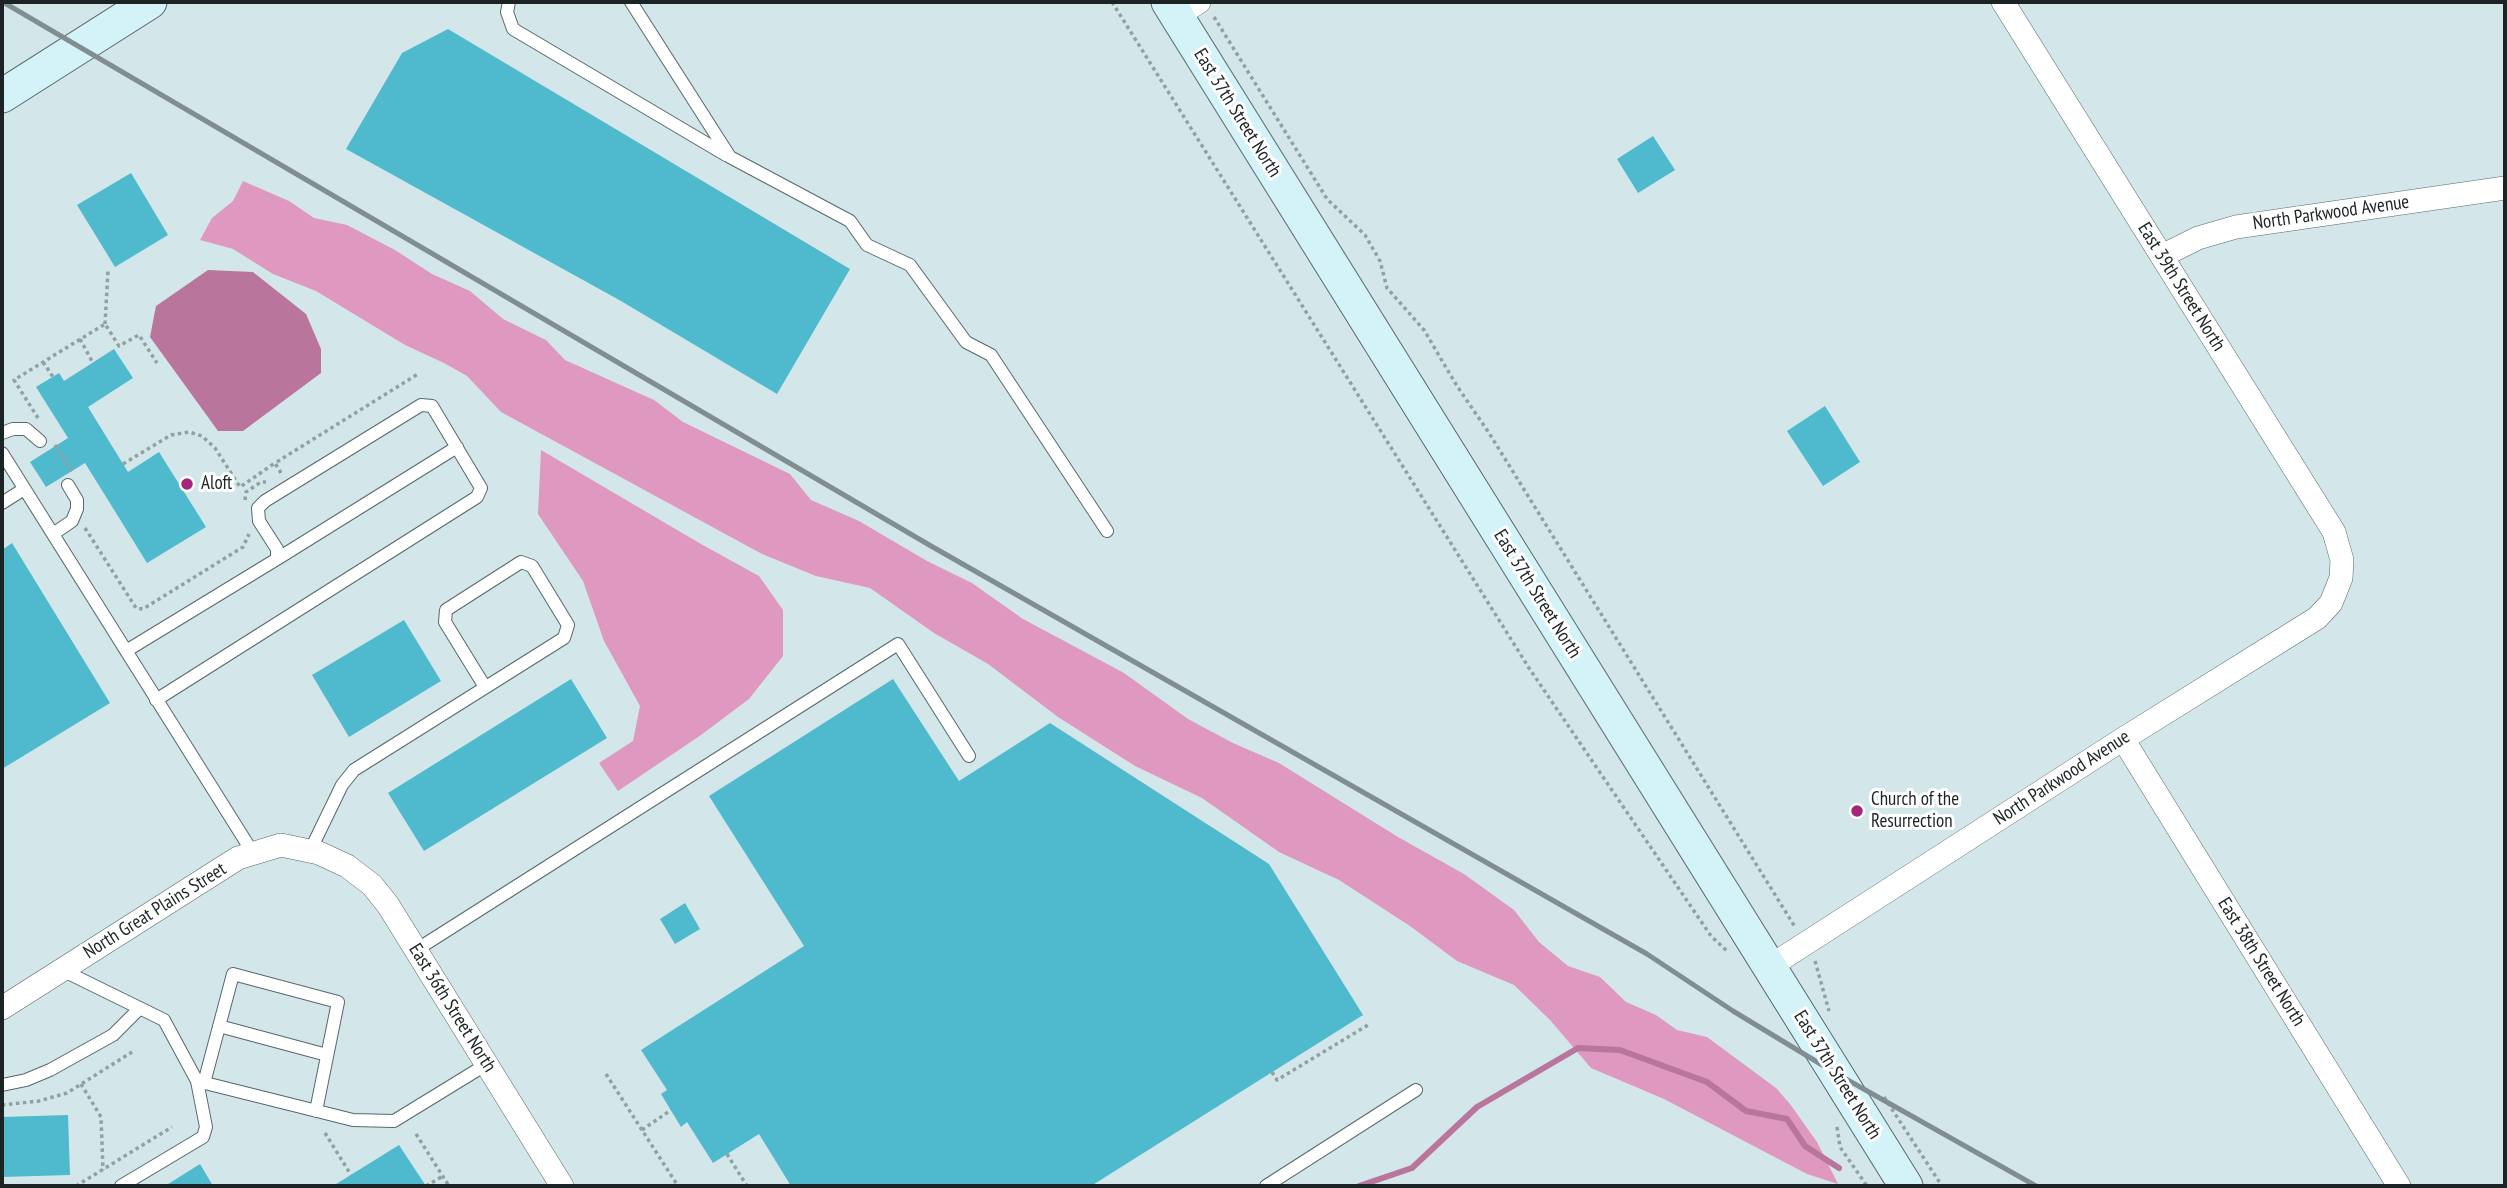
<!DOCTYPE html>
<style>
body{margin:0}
#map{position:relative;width:2507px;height:1188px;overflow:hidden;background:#d3e7eb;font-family:"PT Sans Narrow",sans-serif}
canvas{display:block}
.frame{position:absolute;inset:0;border:4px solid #1c2325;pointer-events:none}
</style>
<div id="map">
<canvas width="2507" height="1188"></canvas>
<div class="frame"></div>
</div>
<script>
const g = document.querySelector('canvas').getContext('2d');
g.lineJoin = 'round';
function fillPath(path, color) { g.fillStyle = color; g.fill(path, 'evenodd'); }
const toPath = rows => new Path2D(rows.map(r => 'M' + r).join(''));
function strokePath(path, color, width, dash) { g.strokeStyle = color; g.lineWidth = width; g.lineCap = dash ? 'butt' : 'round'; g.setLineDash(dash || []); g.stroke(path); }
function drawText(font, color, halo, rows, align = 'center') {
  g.font = font + ' "PT Sans Narrow",sans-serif'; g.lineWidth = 6; g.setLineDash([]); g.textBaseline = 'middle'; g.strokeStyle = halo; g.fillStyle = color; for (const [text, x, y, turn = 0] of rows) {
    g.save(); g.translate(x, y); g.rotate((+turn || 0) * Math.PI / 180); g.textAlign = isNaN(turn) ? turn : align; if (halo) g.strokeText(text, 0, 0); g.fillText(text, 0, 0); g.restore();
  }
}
fillPath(toPath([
 [243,181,289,201,314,218,347,225,395,250,432,274,470,291,503,319,546,340,565,360,654,400,683,422,790,474,811,500,859,521,927,561,972,583,1023,619,1124,673,1188,719,1233,743,1279,763,1398,837,1464,874,1514,910,1539,942,1568,966,1600,977,1626,1002,1656,1015,1677,1030,1707,1037,1776,1088,1790,1104,1817,1142,1838,1184,1807,1174,1664,1099,1591,1068,1550,1020,1514,985,1457,961,1410,926,1339,880,1279,852,1202,798,1135,766,1058,717,988,664,934,633,870,588,816,576,762,554,501,412,467,376,444,363,405,345,316,291,273,274,233,249,200,240,212,218,233,201],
 [541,450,701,544,759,576,783,610,783,656,749,699,701,735,618,791,599,763,633,741,640,706,604,641,583,581,538,514]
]), '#df98c0');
fillPath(toPath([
 [208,270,253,272,306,314,321,349,321,373,243,431,218,431,150,337,156,306]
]), '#ba759d');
strokePath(toPath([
 [1359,1186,1412,1168,1477,1107,1578,1048,1620,1050,1707,1082,1746,1111,1787,1119,1805,1146,1839,1168]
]), '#ba759d', 6);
fillPath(toPath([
 [448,29,850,269,777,394,621,301,346,149,402,53],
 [1653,136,1675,170,1638,193,1617,159],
 [131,173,168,235,115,267,77,205],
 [114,349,133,378,88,407,128,472,159,452,206,527,147,563,85,463,46,487,30,462,68,438,36,387,59,373,64,381],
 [1825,406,1860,462,1823,486,1787,431],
 [12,543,110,703,2,769,2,550],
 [404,620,441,681,349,737,312,675],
 [571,679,607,738,424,851,388,793],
 [893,679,959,781,1050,723,1269,864,1363,1015,1091,1186,791,1186,759,1134,713,1163,687,1122,681,1127,661,1094,667,1090,641,1050,804,946,709,796],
 [685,903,700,929,675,944,660,919],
 [68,1115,70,1175,2,1177,2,1117],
 [399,1145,426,1186,333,1186],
 [200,1164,213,1186,165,1186]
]), '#4fbacd');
const lane = toPath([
 [509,2,507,12,513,29,726,155],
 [631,2,730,157,850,221,867,245,910,265,966,342,991,355,1107,531],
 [2,433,13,429,26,429,40,441],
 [2,453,253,853],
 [2,503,24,489],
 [53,534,72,521,77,509,77,500,68,485],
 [277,559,457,447],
 [126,651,277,559,277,549,259,521,258,508,265,501,421,405,432,406,481,488,477,497,156,700],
 [310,851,342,785,354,770,564,638,568,625,532,566,521,562,446,610,445,622,485,687],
 [416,950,898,644,969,756],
 [62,970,164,1020,197,1081,353,1120,394,1121,487,1064],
 [219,1026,327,1055],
 [204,1083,233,974,338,1002,316,1111],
 [2,1085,26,1080,50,1070,113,1035,139,1009],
 [121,1186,203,1137,206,1127,197,1081],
 [1266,1186,1416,1090]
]);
const street = toPath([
 [1177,16,1199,2],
 [2162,256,2198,238,2236,227,2505,188],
 [2123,739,2399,1186],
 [1769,967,2123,739,2317,618,2331,603,2341,578,2342,560,2334,532,2003,2],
 [2,1008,238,858,281,845,319,853,347,866,372,885,388,905,562,1186]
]);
const secondary = toPath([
 [1168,2,1906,1186],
 [2,96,150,2]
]);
strokePath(lane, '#56686b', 14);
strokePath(street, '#56686b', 24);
strokePath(secondary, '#56686b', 35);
strokePath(toPath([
 [1112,2,1529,668,1711,936,1727,951],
 [1214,17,1327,199,1365,235,1380,261,1387,288,1424,330,1457,386,1489,433,1795,927],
 [105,324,108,271],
 [80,339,93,363],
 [43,362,53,377],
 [38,418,14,380,105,324,119,346,139,335,157,363],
 [55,445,72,471],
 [123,464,171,435,189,432,202,436,215,448,240,487,275,463],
 [281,473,275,463,418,374],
 [245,500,246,492,261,482,266,482],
 [85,528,136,608,143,609,243,547,249,534],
 [1815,961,1829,1011],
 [1272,1072,1277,1080,1368,1025],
 [606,1074,678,1186],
 [81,1084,101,1117,103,1170],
 [1884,1097,1942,1186],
 [2,1105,39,1101,67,1093,132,1052],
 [1837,1127,1840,1147,1867,1186],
 [642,1130,671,1110],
 [325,1133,351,1175],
 [416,1134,449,1186],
 [727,1154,747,1186],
 [76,1186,172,1127],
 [426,1186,443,1176],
 [788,1186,790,1185]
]), '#91a0a3', 3.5, [3.5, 3.5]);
strokePath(lane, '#fff', 12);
strokePath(street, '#fff', 23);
strokePath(secondary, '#d4f3f9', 33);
strokePath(toPath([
 [3,2,931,546,1647,954,1733,1011,1837,1074,2036,1186]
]), '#808e91', 5);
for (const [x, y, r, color] of [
 [187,484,7,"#a32679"],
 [1857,811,7,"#a32679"]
]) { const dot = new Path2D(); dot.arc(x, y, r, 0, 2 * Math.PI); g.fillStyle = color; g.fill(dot); strokePath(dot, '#fff', 2.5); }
drawText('19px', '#1c2325', '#fff', [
 ["East 37th Street North",1237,113,58],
 ["North Parkwood Avenue",2331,213,-8],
 ["East 39th Street North",2181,287,58],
 ["East 37th Street North",1537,594,58],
 ["North Parkwood Avenue",2062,778,-33],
 ["North Great Plains Street",155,911,-32],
 ["East 38th Street North",2261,962,58],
 ["East 36th Street North",452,1008,58],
 ["East 37th Street North",1837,1075,58]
]);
drawText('19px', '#1c2325', '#fff', [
 ["Aloft",201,484],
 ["Church of the",1871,800],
 ["Resurrection",1871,822]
], 'left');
</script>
